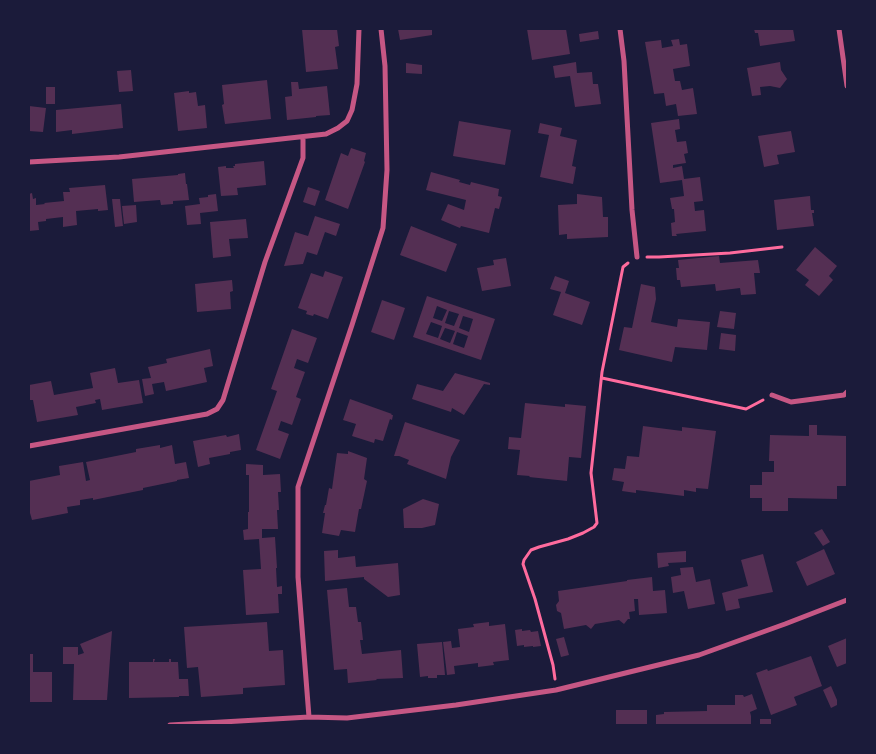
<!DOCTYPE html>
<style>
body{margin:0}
#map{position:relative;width:876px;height:754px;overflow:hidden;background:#1b1b3a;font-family:Jost,sans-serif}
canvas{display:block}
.frame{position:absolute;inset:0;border:30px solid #1b1b3a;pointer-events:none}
</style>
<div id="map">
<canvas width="876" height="754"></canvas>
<div class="frame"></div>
</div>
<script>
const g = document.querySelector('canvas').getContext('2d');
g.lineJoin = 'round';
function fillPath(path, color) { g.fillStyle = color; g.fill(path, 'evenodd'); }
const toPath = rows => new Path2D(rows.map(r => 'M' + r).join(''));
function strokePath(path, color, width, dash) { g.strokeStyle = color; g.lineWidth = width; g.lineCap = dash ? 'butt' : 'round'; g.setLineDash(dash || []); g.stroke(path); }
fillPath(toPath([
 [302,29,337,29,339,46,335,47,338,69,306,72],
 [398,29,432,29,432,35,400,40],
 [527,29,566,29,570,54,532,60],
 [754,29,793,29,795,41,760,46,758,33,755,33],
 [598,31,599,39,580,42,579,34],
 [679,39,680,45,687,44,690,66,673,69,675,81,680,81,682,90,693,88,697,114,678,116,676,104,666,106,664,93,654,94,645,42,661,40,662,48,673,46,671,40],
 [576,62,577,73,592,72,593,84,598,84,601,104,575,107,570,76,555,78,553,66],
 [780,62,781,70,787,79,780,88,770,86,760,87,761,95,752,96,747,68],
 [406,63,422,65,422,74,406,73],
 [131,70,133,91,119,92,117,71],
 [267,80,271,119,225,124,222,105,224,104,222,85],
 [291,82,298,82,299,89,327,86,330,115,316,116,316,117,287,120,285,97,292,96],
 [46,87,55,87,55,104,46,104],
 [189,91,189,93,196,92,198,106,205,105,207,128,178,131,174,93],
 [121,104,123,128,72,134,72,130,56,132,56,110],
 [29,106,46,108,43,132,29,131],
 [679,119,680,129,675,130,677,142,686,141,688,153,684,154,686,163,673,165,673,168,682,166,684,179,700,177,703,201,694,202,695,211,704,210,706,231,676,234,677,236,672,236,671,223,675,222,674,209,672,209,670,198,684,196,682,180,660,183,651,123],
 [459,121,511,130,505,165,453,156],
 [540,123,562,128,560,136,577,140,572,166,576,167,573,184,540,177,549,135,538,133],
 [791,131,795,152,777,155,779,164,764,167,758,136],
 [351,148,366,153,364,161,365,162,348,209,325,200,341,153,348,156],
 [264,161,266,185,237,188,238,195,221,196,218,167,226,166,226,168,234,168,233,166,235,166,235,164],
 [431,172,460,180,459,182,470,185,471,182,499,189,498,196,502,197,499,209,495,208,489,233,461,226,460,228,441,220,448,204,464,210,466,200,426,190],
 [185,173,186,184,187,184,189,200,173,201,173,204,161,205,160,200,134,202,132,179,178,175,178,174],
 [105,185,108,210,98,211,98,209,76,211,77,225,63,227,63,217,46,219,46,221,38,222,39,230,29,231,29,194,32,193,33,199,36,198,36,205,45,204,44,203,64,201,63,192,70,192,69,188],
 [308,187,320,191,315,206,303,202],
 [216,194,218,211,200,213,201,224,187,225,185,206,200,204,199,198,208,197,208,195],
 [577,194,602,197,603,217,608,217,608,237,567,239,567,234,559,235,558,205,577,204],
 [810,196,811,210,814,210,814,213,812,213,814,226,777,230,774,200],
 [112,199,120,199,123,226,115,227],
 [136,205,137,222,124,224,122,206],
 [315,216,340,224,336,236,325,232,317,255,307,252,303,264,284,266,295,232,308,236],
 [246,219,248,238,229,239,231,256,213,258,210,222],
 [411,226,457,244,446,272,400,255],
 [815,247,837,266,829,276,833,280,819,296,805,285,809,280,796,270],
 [719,256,720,263,758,260,760,273,754,273,756,294,741,295,740,288,716,291,715,284,681,287,680,280,677,280,676,268,679,268,678,260],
 [506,258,511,286,482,291,477,268,494,265,493,260],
 [325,271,343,277,328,319,314,314,313,316,306,314,307,311,298,308,311,273,323,277],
 [555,276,569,281,565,293,590,302,582,325,553,315,561,292,550,289],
 [232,280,233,291,230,292,231,309,197,312,195,284],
 [641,284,655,287,656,299,651,322,677,327,678,319,710,322,707,350,675,347,672,362,619,350,624,327,632,328],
 [427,296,495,319,481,360,413,337],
 [437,306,447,310,442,321,433,318],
 [449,311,459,314,454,326,445,323],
 [463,316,473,319,469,332,459,328],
 [431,322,442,326,438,338,426,334],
 [445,328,455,331,450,343,440,339],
 [457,332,468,336,464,348,453,344],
 [382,300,405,308,394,340,371,332],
 [720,311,736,313,734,329,717,327],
 [292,329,317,338,308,363,297,359,294,368,305,372,296,397,301,399,292,425,281,421,278,430,289,434,280,459,256,450,277,391,271,389],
 [721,333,736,335,735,351,719,349],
 [210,349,213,366,204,368,207,382,166,391,164,382,152,384,154,394,145,396,142,379,151,378,148,367,167,363,166,359],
 [115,368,118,383,139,380,143,403,102,410,100,399,95,400,96,403,76,407,78,415,37,422,33,400,29,400,29,385,51,381,54,395,93,388,90,373],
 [455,373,490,383,490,385,484,384,464,415,452,408,451,412,412,399,417,384,443,391],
 [350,399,392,414,391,415,393,415,392,420,390,419,383,441,375,439,374,443,352,436,356,424,343,420],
 [525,403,565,407,565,404,586,406,581,458,569,457,567,481,529,477,530,476,517,475,520,450,508,449,509,437,521,438],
 [405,422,460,440,451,457,446,479,407,464,409,460,399,456,394,456],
 [809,425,817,425,817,435,847,436,847,486,837,486,837,499,788,498,788,511,762,511,762,498,750,498,750,485,762,485,762,472,774,472,774,461,769,461,770,435,809,436],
 [643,426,682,431,682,427,716,431,708,489,696,488,696,492,684,490,684,496,636,490,636,493,622,491,624,482,612,480,614,468,625,469,627,456,639,457],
 [239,434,241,450,230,452,230,454,209,458,210,464,198,467,193,441,226,435,227,437],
 [160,445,160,448,172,445,175,464,186,462,189,478,177,480,177,481,143,488,143,490,93,500,93,498,80,500,80,505,67,507,68,513,32,520,30,513,29,513,29,481,60,475,59,466,83,462,86,481,90,480,86,462,136,452,136,449],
 [348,451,367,458,364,479,367,481,361,509,359,509,355,532,341,530,339,536,322,533,325,513,323,513,325,505,326,505,329,488,332,489,337,453,348,454],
 [246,464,263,465,263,475,280,474,281,492,278,492,279,510,277,510,278,529,262,529,262,538,275,537,277,568,276,568,277,587,282,586,282,594,278,594,279,613,246,615,243,570,261,569,259,539,244,540,243,530,248,529,248,512,249,512,249,475,246,475],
 [423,499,439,504,435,525,422,528,404,528,403,509],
 [822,529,830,542,823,546,814,533],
 [824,549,835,574,807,586,796,562],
 [338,550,338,558,355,556,356,567,398,563,400,595,388,597,364,579,364,577,325,581,324,551],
 [686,551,686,562,668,563,669,566,658,568,657,553],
 [763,554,773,592,738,599,740,608,726,611,722,593,748,586,741,560],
 [693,567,696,582,710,579,715,604,688,609,684,591,673,593,671,577,681,575,680,568],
 [652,577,653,591,665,590,667,613,639,615,638,599,634,599,635,611,629,612,630,619,628,619,624,624,619,620,595,624,591,629,586,625,564,629,561,613,557,611,556,605,559,601,558,591,627,581,627,580],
 [347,588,349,607,356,607,358,622,361,622,363,640,360,640,362,654,401,650,403,678,376,679,377,680,348,683,347,669,334,670,327,590],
 [267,622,269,651,283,650,285,685,243,688,243,694,201,697,198,667,187,668,184,627],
 [489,622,489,626,505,624,509,660,493,662,494,665,478,667,478,663,454,666,455,674,447,675,443,642,451,641,452,648,460,647,458,629,474,627,473,624],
 [522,629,522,631,530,630,531,632,538,631,541,646,533,647,533,646,524,647,524,645,517,646,515,630],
 [112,631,107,700,73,700,74,664,63,664,63,647,78,647,78,655,84,653,80,644],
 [564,637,569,655,561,657,556,639],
 [847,638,847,663,837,667,828,646],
 [442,642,445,675,437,675,437,678,428,678,428,676,420,677,417,644],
 [29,654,33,654,33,672,52,672,52,702,29,702],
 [811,656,822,686,794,697,797,705,771,715,756,673,767,669,768,671],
 [153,659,155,659,154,662,169,662,169,659,171,659,171,662,178,662,179,679,188,679,189,696,179,696,179,697,129,698,129,662,153,662],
 [831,686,837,700,837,705,831,708,823,690],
 [752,694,757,709,750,712,751,716,751,725,656,725,656,715,664,714,664,712,707,711,707,705,735,705,735,695,743,695,744,697],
 [616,710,647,710,647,725,616,725],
 [760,719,771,719,771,725,760,725]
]), '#542f53');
strokePath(toPath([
 [647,257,659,257,730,253,782,247],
 [602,378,746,409,763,400],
 [555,679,553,665,535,599,523,564,524,560,531,550,539,547,568,539,583,533,594,527,597,523,591,473,602,372,623,267,628,263]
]), '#ff6b9d', 3);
strokePath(toPath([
 [620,29,624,61,632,210,637,257],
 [839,29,847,86],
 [29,162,119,157,326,134,338,128,347,121,352,110,357,84,359,29],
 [772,395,791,402,844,395,847,392],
 [29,446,207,414,217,409,223,400,265,262,303,158,303,137],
 [309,717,298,577,298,487,352,325,383,228,387,170,385,66,381,29],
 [170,725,309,717,347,718,456,705,556,690,699,655,785,624,847,600]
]), '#c65784', 5);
</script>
